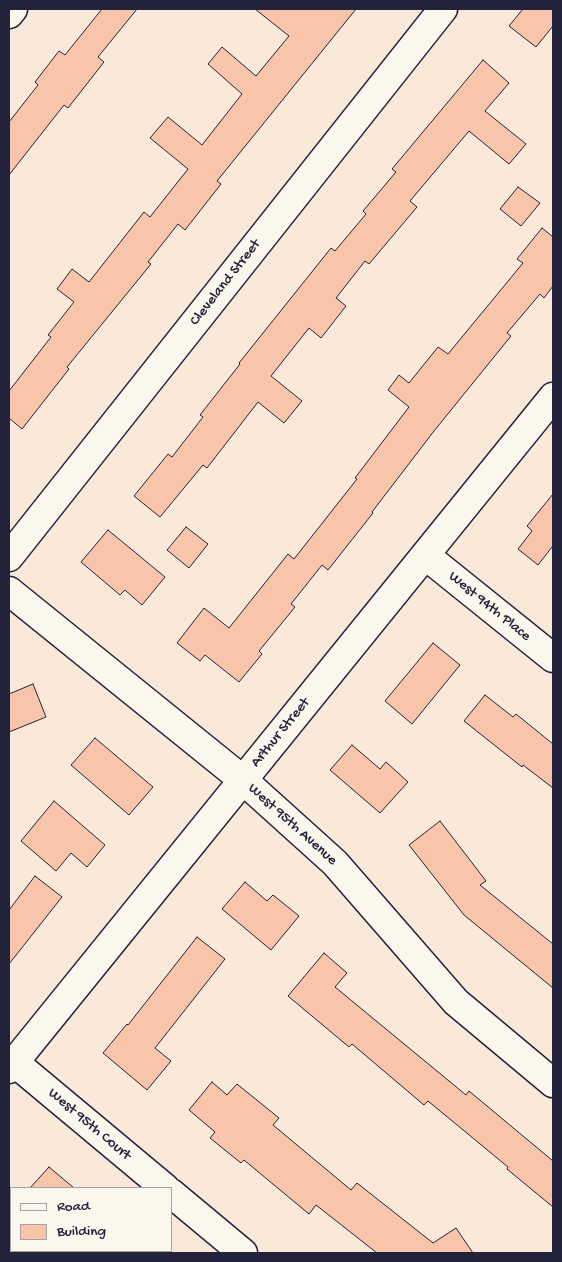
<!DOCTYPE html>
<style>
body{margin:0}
#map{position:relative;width:562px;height:1262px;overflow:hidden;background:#fae8d8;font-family:"Gochi Hand",sans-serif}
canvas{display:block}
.frame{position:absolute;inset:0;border:10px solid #22223b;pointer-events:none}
.legend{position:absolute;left:10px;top:1187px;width:162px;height:65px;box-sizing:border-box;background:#fbf7ec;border:1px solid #a4a2a5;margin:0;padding:6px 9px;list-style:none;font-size:15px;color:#22223b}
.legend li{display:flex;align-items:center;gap:10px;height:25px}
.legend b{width:25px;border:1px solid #a4a2a5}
</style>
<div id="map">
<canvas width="562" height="1262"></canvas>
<div class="frame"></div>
<ul class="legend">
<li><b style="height:6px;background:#fbf7ec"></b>Road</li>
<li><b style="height:14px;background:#f9c5aa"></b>Building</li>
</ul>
</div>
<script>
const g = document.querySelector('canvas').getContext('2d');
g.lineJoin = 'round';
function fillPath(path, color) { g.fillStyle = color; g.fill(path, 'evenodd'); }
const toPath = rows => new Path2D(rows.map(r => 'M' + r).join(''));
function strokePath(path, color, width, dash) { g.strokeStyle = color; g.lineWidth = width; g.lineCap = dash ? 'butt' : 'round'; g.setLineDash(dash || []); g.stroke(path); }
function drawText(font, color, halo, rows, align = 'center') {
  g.font = font + ' "Gochi Hand",sans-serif'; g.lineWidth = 4.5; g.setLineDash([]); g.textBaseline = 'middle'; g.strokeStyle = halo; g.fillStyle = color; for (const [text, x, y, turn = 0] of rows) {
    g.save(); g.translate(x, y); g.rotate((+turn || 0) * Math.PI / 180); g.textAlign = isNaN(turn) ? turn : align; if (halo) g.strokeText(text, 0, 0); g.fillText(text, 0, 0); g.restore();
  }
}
const building = toPath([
 [102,9,137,9,98,57,104,62,68,108,64,105,9,175,9,122,38,85,35,82,59,51,65,55,102,9],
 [255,9,356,9,217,181,221,184,185,230,178,224,148,262,151,264,67,367,69,369,22,429,9,418,9,391,51,337,48,335,74,302,57,289,72,269,89,282,144,212,150,217,188,169,150,138,168,117,202,145,242,94,208,64,222,47,256,76,289,36,255,9],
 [523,9,553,9,553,26,536,47,509,26,523,9],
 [483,60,509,83,485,111,526,144,509,164,469,131,410,201,417,207,369,264,365,261,336,298,346,306,321,338,309,328,271,376,302,401,284,423,258,402,207,468,203,465,160,517,134,496,168,454,172,457,203,417,200,415,240,364,239,363,331,248,335,251,366,214,363,211,396,172,392,169,483,60],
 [518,187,540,203,521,226,500,209,518,187],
 [542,228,553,237,553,286,544,298,540,294,507,333,511,336,434,431,372,512,373,513,328,570,322,565,291,604,295,607,259,651,262,654,239,682,205,655,200,661,177,643,204,608,229,628,288,554,294,559,357,479,355,478,409,407,388,390,399,375,409,383,438,347,448,354,523,263,517,259,542,228],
 [553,494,553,547,552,547,538,565,518,549,532,531,527,526,553,494],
 [186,527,208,544,189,568,167,550,186,527],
 [108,530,165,577,142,605,125,590,120,595,81,562,108,530],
 [433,643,460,665,412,724,385,701,433,643],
 [33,684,46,717,9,732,9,694,33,684],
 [485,695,513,717,516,714,553,744,553,788,523,765,522,767,464,721,485,695],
 [95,738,153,787,129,815,71,765,95,738],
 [352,745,380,769,386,762,408,782,380,813,330,770,352,745],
 [54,801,105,845,87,867,71,853,56,871,21,841,54,801],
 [440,821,486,881,480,885,553,944,553,988,464,915,409,845,440,821],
 [35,876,62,897,9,964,9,910,35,876],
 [245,882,267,901,273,895,299,916,271,950,222,909,245,882],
 [197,937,225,959,155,1048,171,1061,147,1090,103,1053,127,1024,128,1025,197,937],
 [324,953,347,973,335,987,466,1095,469,1091,553,1161,553,1207,507,1169,508,1167,428,1101,424,1105,352,1044,349,1047,288,996,324,953],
 [212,1082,227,1095,237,1084,279,1118,273,1125,351,1190,357,1183,433,1243,456,1228,473,1253,377,1253,316,1205,309,1214,244,1160,241,1163,210,1138,215,1132,189,1110,212,1082],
 [49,1167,74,1188,30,1188,49,1167]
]);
fillPath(building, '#f9c5aa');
strokePath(building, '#22223b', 1);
const minor = toPath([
 [9,14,13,9],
 [425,555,553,658],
 [9,557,443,9],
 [9,591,243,780,335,863,456,1002,553,1083],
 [14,1062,165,1188],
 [9,1069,553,397],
 [171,1193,243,1253]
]);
strokePath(minor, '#22223b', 31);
strokePath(minor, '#fbf7ec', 28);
drawText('15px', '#22223b', '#fbf7ec', [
 ["Cleveland Street",226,283,-52],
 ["West 94th Place",489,607,39],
 ["Arthur Street",281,733,-51],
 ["West 95th Avenue",292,825,42],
 ["West 95th Court",89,1125,40]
]);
</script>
